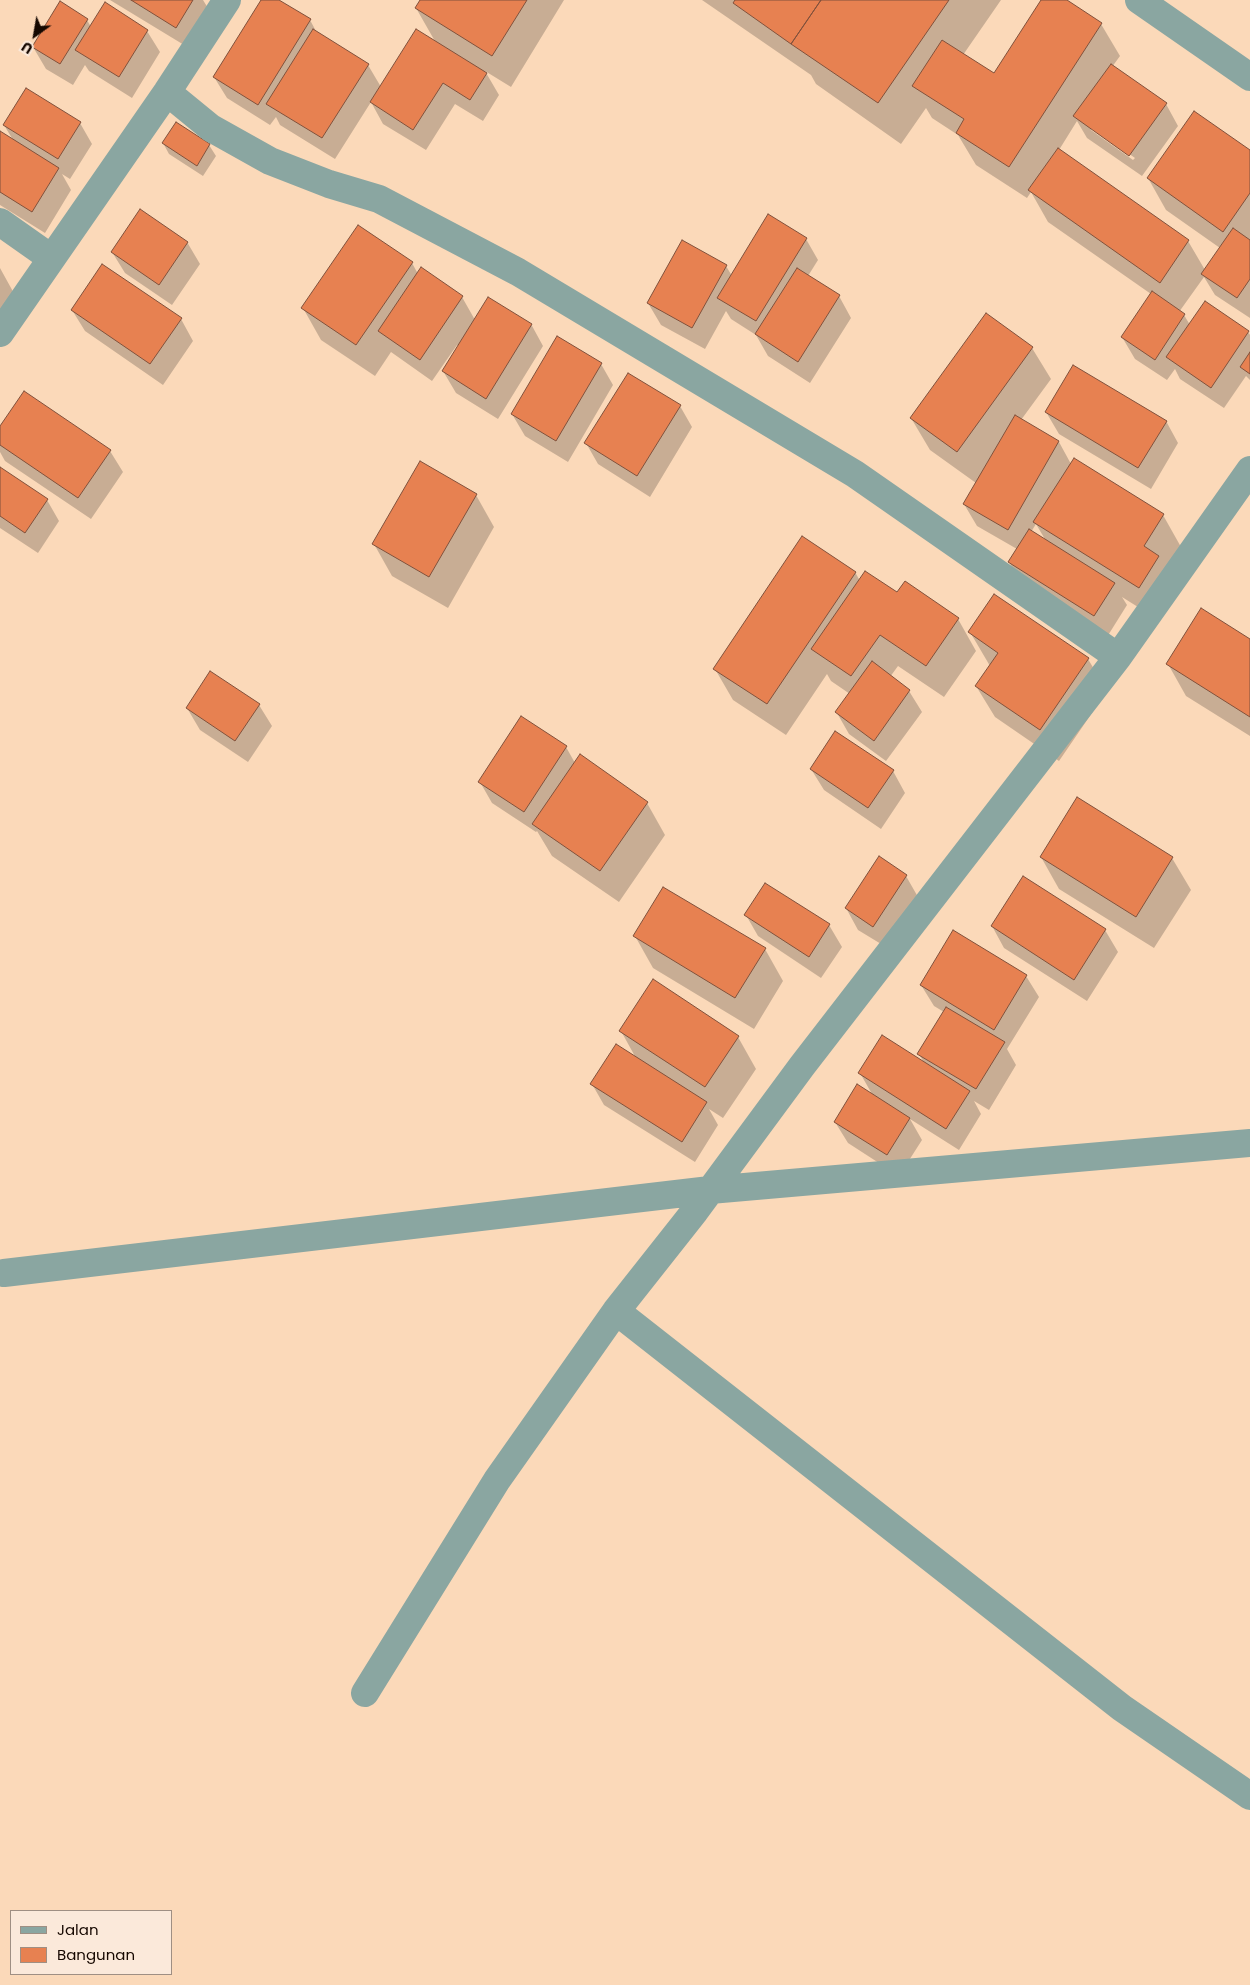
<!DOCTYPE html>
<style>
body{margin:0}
#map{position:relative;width:1250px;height:1985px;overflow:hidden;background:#fbd9b9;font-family:Poppins,sans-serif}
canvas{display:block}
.legend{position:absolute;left:10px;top:1910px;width:162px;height:65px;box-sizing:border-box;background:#fbe9da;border:1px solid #9f8f83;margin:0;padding:6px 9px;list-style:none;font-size:15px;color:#160800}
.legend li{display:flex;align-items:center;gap:10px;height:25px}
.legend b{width:25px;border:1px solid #9f8f83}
.north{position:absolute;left:10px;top:10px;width:50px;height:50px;-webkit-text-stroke:4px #fbe9da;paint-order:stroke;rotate:212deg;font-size:14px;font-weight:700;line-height:20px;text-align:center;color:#160800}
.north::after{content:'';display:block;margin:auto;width:18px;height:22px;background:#160800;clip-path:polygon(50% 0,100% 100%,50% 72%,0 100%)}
</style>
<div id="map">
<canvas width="1250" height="1985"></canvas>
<ul class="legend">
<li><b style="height:6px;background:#8aa6a1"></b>Jalan</li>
<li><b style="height:14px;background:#e78151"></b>Bangunan</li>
</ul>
<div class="north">U</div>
</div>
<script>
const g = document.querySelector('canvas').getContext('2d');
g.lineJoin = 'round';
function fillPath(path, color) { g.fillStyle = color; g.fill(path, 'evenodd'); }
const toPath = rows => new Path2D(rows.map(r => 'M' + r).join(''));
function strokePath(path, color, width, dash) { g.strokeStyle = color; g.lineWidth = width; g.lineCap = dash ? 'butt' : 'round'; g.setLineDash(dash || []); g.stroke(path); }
fillPath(toPath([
 [110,0,203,0,211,13,189,48],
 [262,0,277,0,310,20,317,33,368,65,381,87,436,43,416,8,421,0,564,0,511,87,485,71,499,95,483,121,455,104,426,150,383,124,371,102,335,159,280,125,276,117,270,125,227,98,214,77],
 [702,0,1001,0,963,55,994,75,1043,0,1065,0,1101,24,1120,56,1112,67,1166,104,1178,126,1142,176,1087,138,1077,121,1059,150,1188,241,1205,270,1220,248,1166,210,1148,178,1250,151,1250,318,1215,295,1204,277,1179,312,1184,315,1190,325,1205,302,1248,332,1250,335,1250,380,1246,376,1224,408,1180,379,1175,369,1167,380,1135,359,1122,337,1151,294,1048,222,1031,192,1027,198,976,165,958,135,932,118,926,108,901,144,816,84,811,75],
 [1091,127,1135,158,1133,160,1091,130],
 [87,20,91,27,147,31,160,52,132,98,89,71,85,65,73,85,46,69,33,47],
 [80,123,92,144,70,179,62,174,71,190,45,233,0,205,0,132,13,140,4,125],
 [176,124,209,145,216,156,203,176,169,154,163,143],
 [358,227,412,263,418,274,421,269,462,297,475,320,531,324,543,346,498,419,456,393,443,371,459,346,457,345,432,381,391,352,375,376,321,340,303,308],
 [806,239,818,260,808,276,839,296,851,318,810,383,768,356,756,335,731,319,726,311,705,349,661,325,648,303,726,266,732,276],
 [187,242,200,264,172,305,125,273,112,252],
 [0,268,16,297,0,321],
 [72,310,181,319,193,341,163,385,85,331],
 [1032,348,1051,379,1021,420,1059,442,1071,464,1163,515,1181,547,1157,619,1122,597,1127,605,1107,637,1022,584,1009,562,1017,549,977,526,964,504,976,483,930,450,911,418],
 [1036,524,1046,541,1031,532],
 [601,364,613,385,568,462,525,436,512,414],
 [680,406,692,427,650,497,598,464,586,443],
 [1046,412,1166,421,1178,443,1151,489,1059,434],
 [0,428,110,451,123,472,91,519,5,461,0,452],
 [0,469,47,500,59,521,38,553,0,528],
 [476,495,494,527,448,608,392,576,374,544],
 [855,572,860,581,958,619,976,651,944,697,898,666,890,677,909,691,922,712,886,761,849,734,837,713,850,694,831,681,827,674,786,735,733,700,715,669],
 [995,596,1088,659,1107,691,1059,761,995,717,976,686,990,666,970,632],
 [1250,640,1250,736,1186,696,1168,664],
 [259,705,272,726,248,762,200,730,187,708],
 [566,747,575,763,647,803,665,835,619,902,552,856,537,831,536,832,492,803,480,782],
 [811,769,893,771,905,793,881,829,824,790],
 [1041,857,1172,858,1191,890,1154,948,1059,889],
 [906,876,918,897,886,947,858,930,846,908],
 [1023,878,1105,930,1118,952,1087,1001,1004,948,992,926],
 [746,915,829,925,842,947,821,978,758,936],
 [635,936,765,949,783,981,754,1029,653,968],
 [1026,976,1039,997,1007,1049,1016,1065,989,1110,974,1101,981,1114,959,1150,910,1119,922,1140,899,1176,848,1143,835,1122,872,1094,860,1073,925,1064,919,1054,944,1012,934,1006,921,985],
 [621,1031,738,1037,756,1069,723,1118,709,1109,718,1125,695,1162,604,1105,592,1084,637,1060]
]), '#0003');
const building = toPath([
 [131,0,193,0,176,28,131,0],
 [261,0,279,0,311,19,258,105,213,77,261,0],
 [420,0,527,0,492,56,415,8,420,0],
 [735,0,821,0,791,44,733,3,735,0],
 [821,0,949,0,878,103,791,44,821,0],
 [1041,0,1067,0,1102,23,1009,167,956,133,964,119,912,86,942,40,994,73,1041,0],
 [60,1,88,19,60,64,32,47,60,1],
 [105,2,148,30,119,77,75,50,105,2],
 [313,29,369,64,322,138,266,104,313,29],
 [416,29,487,73,470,100,443,83,413,130,370,102,416,29],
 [1111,64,1167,103,1129,156,1073,116,1111,64],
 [26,88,81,122,58,159,3,125,26,88],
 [1194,111,1250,150,1250,193,1223,232,1147,178,1194,111],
 [176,122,210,144,197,166,162,143,176,122],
 [0,131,59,168,32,212,0,192,0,131],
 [1058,148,1189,240,1160,283,1028,190,1058,148],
 [140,209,188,242,159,285,111,252,140,209],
 [768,214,807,238,756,321,717,298,768,214],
 [358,225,413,262,356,345,301,308,358,225],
 [1233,228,1250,240,1250,279,1237,298,1201,274,1233,228],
 [682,240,727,265,692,328,647,303,682,240],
 [102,264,182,318,150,364,71,310,102,264],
 [421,267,463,296,420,360,378,331,421,267],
 [797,268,840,295,798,362,755,334,797,268],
 [1152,291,1185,314,1155,360,1121,337,1152,291],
 [488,297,532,324,486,399,442,371,488,297],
 [1205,301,1249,331,1211,388,1166,357,1205,301],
 [986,313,1033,347,957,452,910,418,986,313],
 [557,336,602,363,556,441,511,414,557,336],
 [1250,352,1250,374,1240,367,1250,352],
 [1073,365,1167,421,1138,468,1045,412,1073,365],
 [628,373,681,405,637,476,584,443,628,373],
 [24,391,111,450,78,498,0,445,0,426,24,391],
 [1015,415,1059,441,1008,530,963,504,1015,415],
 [1074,458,1164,514,1144,546,1159,556,1139,588,1033,522,1074,458],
 [420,461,477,494,429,577,372,544,420,461],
 [0,467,48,499,25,533,0,516,0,467],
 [1029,529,1115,583,1094,616,1008,562,1029,529],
 [802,536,856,572,767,704,713,669,802,536],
 [865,571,897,592,905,581,959,618,926,666,880,635,851,676,811,649,865,571],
 [994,594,1089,658,1040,730,975,686,998,653,968,632,994,594],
 [1201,608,1250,639,1250,717,1166,664,1201,608],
 [872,661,910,690,874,741,835,712,872,661],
 [210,671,260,704,235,741,186,708,210,671],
 [521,716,567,746,524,812,478,782,521,716],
 [835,731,894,770,868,808,810,769,835,731],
 [580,754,648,802,600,871,532,824,580,754],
 [1077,797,1173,857,1136,917,1040,857,1077,797],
 [879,856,907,875,873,927,845,908,879,856],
 [1023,876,1106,929,1074,980,991,926,1023,876],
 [765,883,830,924,809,957,744,915,765,883],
 [663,887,766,948,735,998,633,936,663,887],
 [953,930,1027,975,994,1030,920,985,953,930],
 [653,979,739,1036,705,1087,619,1031,653,979],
 [946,1007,1005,1042,976,1089,917,1054,946,1007],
 [882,1035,970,1091,946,1129,858,1073,882,1035],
 [616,1044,707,1102,682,1142,590,1084,616,1044],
 [857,1084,910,1118,887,1155,834,1122,857,1084]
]);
fillPath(building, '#e78151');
strokePath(building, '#80513c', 1);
strokePath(toPath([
 [1139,0,1250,77],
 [167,92,211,128,270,161,329,184,379,199,518,272,855,474,1118,657],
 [0,222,51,258],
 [0,333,167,92,227,0],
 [4,1273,710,1190,1250,1143],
 [616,1311,1122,1708,1250,1796],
 [365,1693,497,1480,616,1311,695,1211,802,1066,1118,657,1250,470]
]), '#8aa6a1', 28);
</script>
